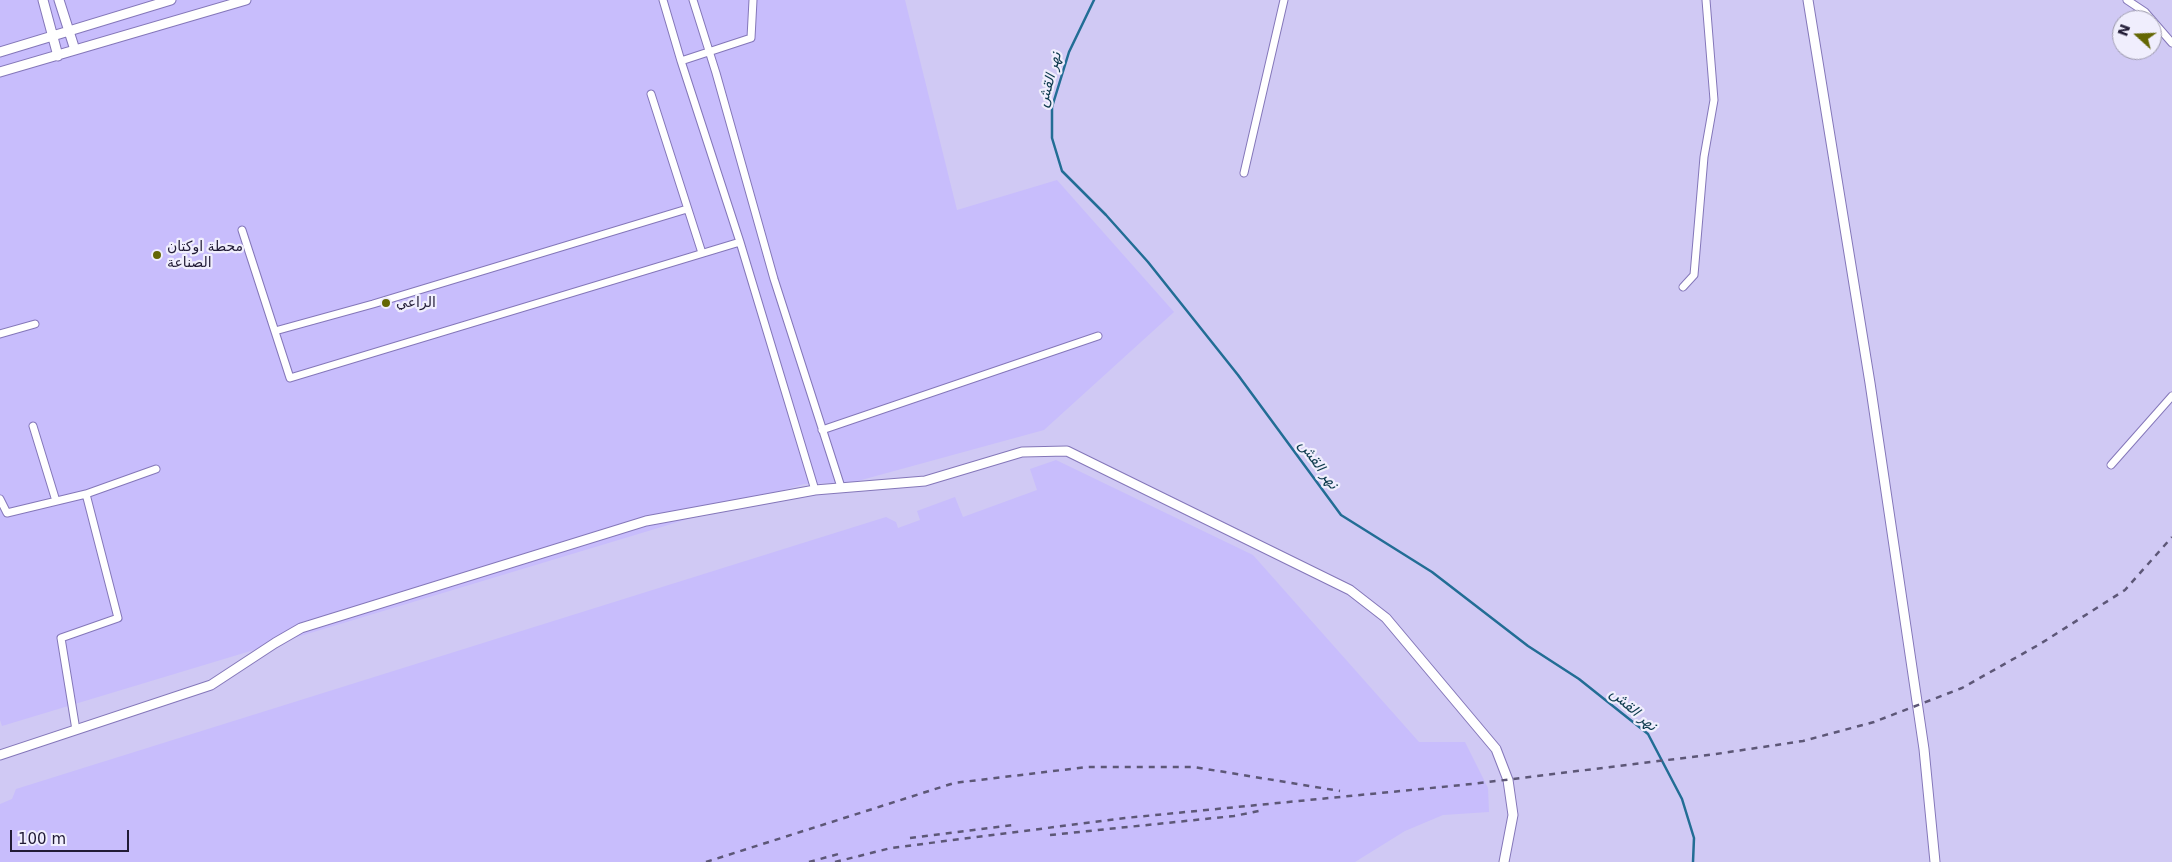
<!DOCTYPE html>
<meta charset="utf-8">
<style>
body{margin:0}
#map{position:relative;width:2172px;height:862px;overflow:hidden;background:#d0c9f4;font-family:"DejaVu Sans",sans-serif}
canvas{display:block}
.north{position:absolute;left:2112px;top:10px;width:50px;height:50px;box-sizing:border-box;background:#f0eefd;border:1px solid #9d9aad;border-radius:50%;rotate:290deg;font-size:14px;font-weight:700;line-height:20px;text-align:center;color:#211b36}
.north::after{content:'';display:block;margin:auto;width:18px;height:22px;background:#646704;clip-path:polygon(50% 0,100% 100%,50% 72%,0 100%)}
.scale{position:absolute;left:10px;top:830px;width:119px;height:22px;box-sizing:border-box;border:2px solid #211b36;border-top:0;padding-left:6px;font-size:15px;line-height:18px;white-space:nowrap;color:#211b36;-webkit-text-stroke:4px #f0eefd;paint-order:stroke}
</style>
<div id="map">
<canvas width="2172" height="862"></canvas>
<div class="north">N</div>
<div class="scale">100 m</div>
</div>
<script>
const g = document.querySelector('canvas').getContext('2d');
g.lineJoin = 'round';
function fillPath(path, color) { g.fillStyle = color; g.fill(path, 'evenodd'); }
const toPath = rows => new Path2D(rows.map(r => 'M' + r).join(''));
function strokePath(path, color, width, dash) { g.strokeStyle = color; g.lineWidth = width; g.lineCap = dash ? 'butt' : 'round'; g.setLineDash(dash || []); g.stroke(path); }
function drawText(font, color, halo, rows, align = 'center') {
  g.font = font + ' "DejaVu Sans",Vazirmatn,sans-serif'; g.lineWidth = 4.5; g.setLineDash([]); g.textBaseline = 'middle'; g.strokeStyle = halo; g.fillStyle = color; for (const [text, x, y, turn = 0] of rows) {
    g.save(); g.translate(x, y); g.rotate((+turn || 0) * Math.PI / 180); g.textAlign = isNaN(turn) ? turn : align; if (halo) g.strokeText(text, 0, 0); g.fillText(text, 0, 0); g.restore();
  }
}
fillPath(toPath([
 [0,0,905,0,957,210,1057,180,1174,312,1044,430,854,482,804,484,2,726,0,720],
 [1056,460,1253,555,1419,742,1465,742,1488,788,1489,812,1443,815,1405,831,1355,862,0,862,0,804,12,799,16,789,886,517,896,522,898,528,920,520,917,511,955,497,963,517,1037,490,1030,469]
]), '#c8bdfc');
strokePath(toPath([
 [1094,0,1069,52,1052,107,1052,138,1062,171,1106,215,1148,262,1238,375,1341,515,1432,572,1528,646,1579,679,1648,734,1682,799,1694,838,1693,862]
]), '#226d95', 2.5);
const street = toPath([
 [663,0,681,61,740,242,815,490],
 [693,0,716,73,774,279,841,487],
 [2127,0,2145,12,2172,43],
 [681,61,751,38,753,0],
 [651,94,702,253],
 [1244,173,1284,0],
 [242,230,290,378,740,242],
 [1683,287,1694,275,1704,157,1714,100,1706,0],
 [275,331,373,304,687,209],
 [0,334,35,324],
 [33,426,56,501],
 [822,430,1098,336],
 [2111,465,2172,396],
 [0,499,7,513,86,494],
 [76,730,61,638,118,618,86,494,156,469]
]);
const secondary = toPath([
 [43,0,58,56],
 [59,0,75,50],
 [1808,0,1870,383,1924,749,1935,862],
 [0,52,171,0],
 [0,72,246,0],
 [0,755,211,685,275,643,301,628,646,521,815,490,925,481,1022,452,1067,451,1350,590,1386,618,1496,749,1508,780,1513,815,1504,862]
]);
strokePath(street, '#8477b9', 9);
strokePath(secondary, '#8477b9', 11);
strokePath(street, '#fff', 7);
strokePath(secondary, '#fff', 9);
strokePath(toPath([
 [1050,835,1234,816,1259,811],
 [910,838,1014,825],
 [706,862,954,783,1087,767,1194,767,1340,791],
 [809,862,842,853],
 [835,862,891,848,1125,818,1472,784,1716,754,1803,741,1874,722,1962,688,2040,644,2125,590,2172,537]
]), '#5d5777', 2.5, [6, 6]);
for (const [x, y, r, color] of [
 [157,255,5,"#646704"],
 [386,303,5,"#646704"]
]) { const dot = new Path2D(); dot.arc(x, y, r, 0, 2 * Math.PI); g.fillStyle = color; g.fill(dot); strokePath(dot, '#f0eefd', 2); }
drawText('14px', '#211b36', '#f0eefd', [
 ["محطة اوكتان",167,247],
 ["الصناعة",167,263],
 ["الراعي",396,303]
], 'left');
drawText('italic 15px', '#0d3a4d', '#f0eefd', [
 ["نهر القش",1050,80,-75],
 ["نهر القش",1318,465,54],
 ["نهر القش",1633,710,41]
]);
</script>
